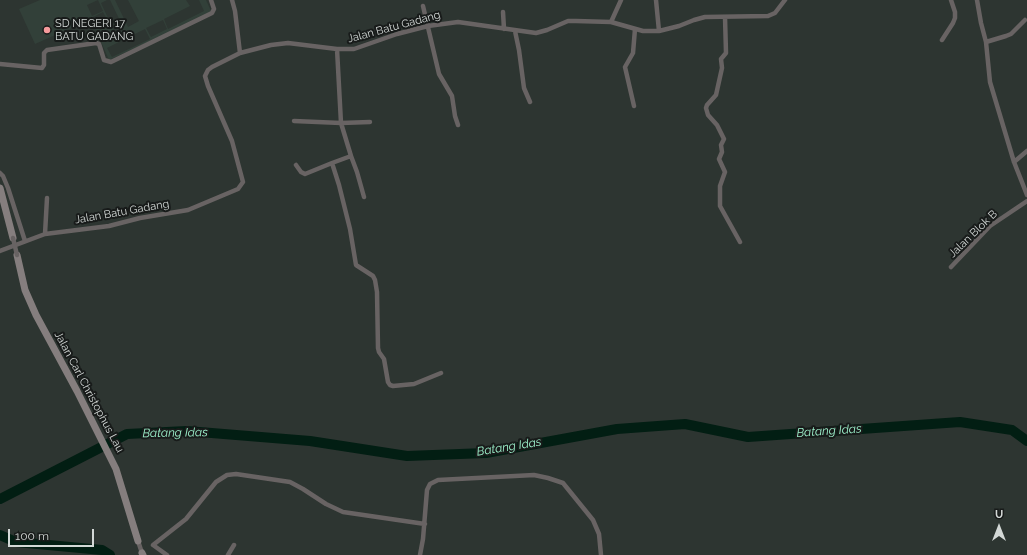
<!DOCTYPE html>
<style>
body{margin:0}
#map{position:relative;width:1027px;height:555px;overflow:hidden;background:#2d3531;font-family:Raleway,sans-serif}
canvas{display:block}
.north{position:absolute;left:979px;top:507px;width:40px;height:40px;-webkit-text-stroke:3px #181b1a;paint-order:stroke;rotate:0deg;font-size:11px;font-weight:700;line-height:16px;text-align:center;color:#d3d8d6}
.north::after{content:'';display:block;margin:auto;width:14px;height:18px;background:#d3d8d6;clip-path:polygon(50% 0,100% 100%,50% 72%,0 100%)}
.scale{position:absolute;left:8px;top:529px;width:86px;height:18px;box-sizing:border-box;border:2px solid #d3d8d6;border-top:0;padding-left:5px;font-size:12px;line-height:14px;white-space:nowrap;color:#d3d8d6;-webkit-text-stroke:3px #181b1a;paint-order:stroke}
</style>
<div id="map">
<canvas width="1027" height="555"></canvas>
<div class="north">U</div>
<div class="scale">100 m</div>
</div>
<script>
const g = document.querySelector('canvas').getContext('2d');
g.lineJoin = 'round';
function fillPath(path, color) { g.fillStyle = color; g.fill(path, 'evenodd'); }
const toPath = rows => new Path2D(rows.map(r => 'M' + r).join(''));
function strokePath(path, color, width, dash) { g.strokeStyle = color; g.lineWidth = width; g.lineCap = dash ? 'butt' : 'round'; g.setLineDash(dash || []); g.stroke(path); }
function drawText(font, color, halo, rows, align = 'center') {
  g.font = font + ' Raleway,sans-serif'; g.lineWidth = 4; g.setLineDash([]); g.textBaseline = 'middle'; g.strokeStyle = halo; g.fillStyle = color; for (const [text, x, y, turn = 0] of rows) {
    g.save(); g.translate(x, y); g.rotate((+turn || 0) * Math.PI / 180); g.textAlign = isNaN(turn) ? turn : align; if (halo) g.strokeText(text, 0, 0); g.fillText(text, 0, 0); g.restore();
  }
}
fillPath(toPath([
 [40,0,107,0,101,3,115,33,124,29,110,0,115,0,128,27,139,21,128,0,186,0,190,6,164,19,168,29,204,11,199,0,206,0,212,13,109,60,91,19,35,44,19,9],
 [98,0,103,11,92,16,87,5],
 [103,12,110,25,100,30,93,17],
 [163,20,167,29,151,37,146,28],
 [145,29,150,39,112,57,107,48]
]), '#324039');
strokePath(toPath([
 [0,499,127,434,187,431,310,441,407,456,486,453,617,429,685,424,748,437,960,422,1012,430,1027,441],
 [0,535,16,542,102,550,110,555]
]), '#021e13', 10);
strokePath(toPath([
 [232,0,235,11,240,53],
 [656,0,659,31],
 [977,0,981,23,986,42,990,82,1014,162,1027,195],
 [423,6,439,74,452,96,455,116,458,125],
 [503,12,504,29],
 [725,17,726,53,721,59,722,68,716,95,707,105,706,108,708,115,717,125,724,139,721,145,722,152,719,159,725,172,720,186,720,206,740,242],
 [611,22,621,0],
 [515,31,519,50,524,88,530,102],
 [942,40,953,23,955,18,955,12,951,0],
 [986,42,1006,36,1011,34,1025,20],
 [337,49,341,123,351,156,332,163,339,185,350,229,356,265,373,276,375,280,377,292,378,348,379,352,384,359,388,382,390,385,393,386,414,384,441,373],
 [0,64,42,68,44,65,44,53,47,50,96,43,99,44,100,47,104,60,111,62,212,13,214,9,211,0],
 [634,106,625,67,633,53,635,29],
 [294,121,341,123,370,122],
 [351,156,357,172,364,197],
 [1014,162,1027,151],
 [296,165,301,172,305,174,332,163],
 [0,173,3,176,8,188,25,241],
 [45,234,47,198],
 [0,251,45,234,109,226,140,218,188,210,238,189,243,182,232,141,208,86,205,76,208,70,212,67,240,53,271,45,288,43,337,49,354,49,397,34,428,26,458,22,536,33,547,30,568,21,576,21,611,22,643,31,659,31,679,26,694,20,705,17,768,16,775,13,785,0],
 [951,267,990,226,1027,201],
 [138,541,142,553],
 [167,555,153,545,186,519,216,482,227,475,236,474,290,482,303,489,326,504,343,512,425,524],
 [228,555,234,545],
 [420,555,423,539,427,490,430,484,438,480,534,475,548,478,563,483,593,520,599,534,601,555]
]), '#686363', 4.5);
strokePath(toPath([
 [0,188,13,238],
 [17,255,25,290,36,315,77,391,116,469,138,541],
 [142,553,143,555]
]), '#857e7e', 7);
strokePath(toPath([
 [13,238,17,255]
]), '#686363', 4.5);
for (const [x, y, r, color] of [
 [47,30,4,"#f59b9c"]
]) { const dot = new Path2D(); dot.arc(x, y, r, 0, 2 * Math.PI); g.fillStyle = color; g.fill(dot); strokePath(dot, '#181b1a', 1.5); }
drawText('11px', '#d3d8d6', '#181b1a', [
 ["SD NEGERI 17",55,24],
 ["BATU GADANG",55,37]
], 'left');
drawText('11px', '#d3d8d6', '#181b1a', [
 ["Jalan Batu Gadang",394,27,-15],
 ["Jalan Batu Gadang",122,212,-10],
 ["Jalan Blok B",973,234,-44],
 ["Jalan Carl Christophus Lau",89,392,62]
]);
drawText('italic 12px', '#9ff4ce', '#181b1a', [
 ["Batang Idas",829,431,-4],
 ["Batang Idas",175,433,-1],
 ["Batang Idas",509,447,-9]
]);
</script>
